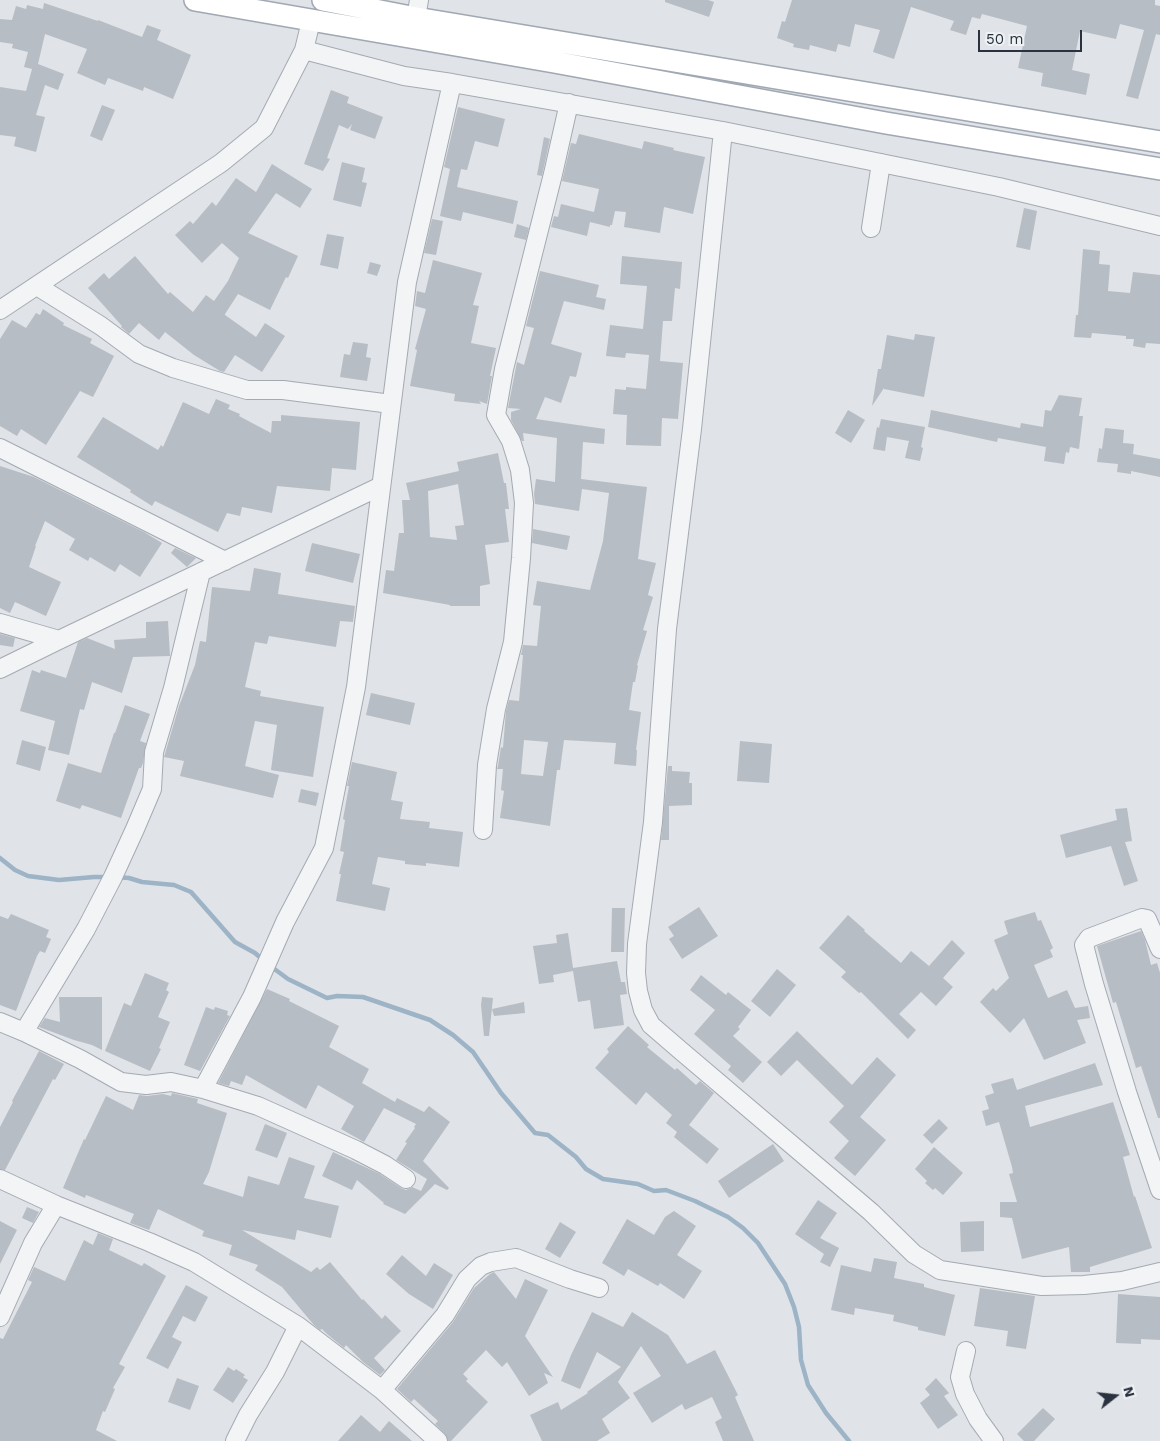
<!DOCTYPE html>
<style>
body{margin:0}
#map{position:relative;width:1160px;height:1441px;overflow:hidden;background:#e0e3e8;font-family:"Work Sans",sans-serif}
canvas{display:block}
.north{position:absolute;left:1090px;top:1371px;width:50px;height:50px;-webkit-text-stroke:4px #eff2f5;paint-order:stroke;rotate:74deg;font-size:14px;font-weight:700;line-height:20px;text-align:center;color:#29323e}
.north::after{content:'';display:block;margin:auto;width:18px;height:22px;background:#29323e;clip-path:polygon(50% 0,100% 100%,50% 72%,0 100%)}
.scale{position:absolute;left:978px;top:30px;width:104px;height:22px;box-sizing:border-box;border:2px solid #29323e;border-top:0;padding-left:6px;font-size:15px;line-height:18px;white-space:nowrap;color:#29323e;-webkit-text-stroke:4px #eff2f5;paint-order:stroke}
</style>
<div id="map">
<canvas width="1160" height="1441"></canvas>
<div class="north">N</div>
<div class="scale">50 m</div>
</div>
<script>
const g = document.querySelector('canvas').getContext('2d');
g.lineJoin = 'round';
const toPath = rows => new Path2D(rows.map(r => 'M' + r).join(''));
function strokePath(path, color, width, dash) { g.strokeStyle = color; g.lineWidth = width; g.lineCap = dash ? 'butt' : 'round'; g.setLineDash(dash || []); g.stroke(path); }
function fillPath(path, color) { g.fillStyle = color; g.fill(path, 'evenodd'); }
strokePath(toPath([
 [0,858,15,870,28,876,59,880,94,877,109,877],
 [116,877,129,878,142,882,174,885,191,892,235,942,255,953,263,960],
 [269,965,288,979,327,998,337,996,363,997,430,1020,453,1035,473,1052,501,1093,535,1133,548,1135,576,1157,586,1169,603,1179,638,1184,654,1191,666,1190,695,1201,728,1217,743,1228,758,1243,785,1284,794,1307,799,1327,801,1360,808,1385,826,1413,849,1441]
]), '#9db3c6', 4.5);
fillPath(toPath([
 [665,0,708,0,714,2,709,17,665,2],
 [792,0,1155,0,1155,5,1160,6,1160,35,1156,34,1138,99,1126,96,1144,30,1120,24,1116,39,1080,31,1072,70,1090,74,1086,95,1041,86,1043,73,1018,68,1027,26,982,14,980,19,972,17,966,35,950,30,954,21,911,7,894,59,873,52,880,30,855,24,850,47,838,44,836,52,810,45,809,50,793,47,794,44,777,38,782,21,785,22],
 [44,3,98,21,98,20,142,37,147,25,161,30,157,40,191,55,173,99,144,87,143,91,108,78,105,85,77,73,87,49,45,34,38,64,64,74,58,90,45,85,36,115,45,117,36,152,14,146,16,137,0,135,0,87,26,91,32,69,24,67,28,52,12,48,13,44,0,42,0,19,12,20,16,6,26,9,27,5,43,9],
 [331,90,349,97,347,103,383,117,375,139,350,130,352,124,348,129,339,125,327,158,330,159,323,171,304,164],
 [102,105,115,110,102,141,90,136],
 [458,107,505,119,498,147,475,141,467,170,461,169,457,187,518,201,513,224,463,212,461,221,440,216,450,169,444,167],
 [579,134,642,149,644,141,674,148,673,150,705,157,693,214,664,207,660,233,624,227,626,212,615,211,612,225,610,225,610,227,590,222,587,236,551,227,554,216,558,217,561,204,594,212,599,189,562,181,571,143,576,144],
 [544,137,550,139,542,176,537,175],
 [342,162,365,168,362,182,367,183,361,207,333,200],
 [272,164,312,189,300,208,276,193,248,233,298,256,288,278,286,277,270,310,238,294,225,314,225,315,256,337,265,323,285,336,262,372,235,355,224,372,220,371,194,355,165,332,159,340,139,323,129,334,121,327,122,326,88,288,104,273,109,279,135,256,168,294,170,292,193,312,206,295,214,301,228,281,239,258,222,243,202,263,175,235,190,221,193,224,212,202,216,206,236,178,256,192],
 [1024,208,1037,211,1030,250,1016,247],
 [432,219,443,221,436,255,424,253],
 [517,224,529,228,526,240,514,237],
 [327,234,344,237,338,269,320,265],
 [1083,249,1100,251,1099,264,1110,265,1108,291,1130,293,1133,272,1160,275,1160,344,1146,343,1145,348,1133,346,1134,339,1126,339,1126,336,1092,333,1091,338,1074,337,1076,315,1078,315],
 [622,256,682,262,680,289,675,288,672,321,663,321,660,361,683,363,678,419,662,418,661,446,626,445,627,415,613,414,615,389,626,390,626,387,646,389,649,355,626,353,625,358,606,356,610,325,643,329,647,286,620,284],
 [433,260,482,273,473,305,479,306,471,343,496,348,490,376,492,376,487,404,479,401,481,404,454,401,455,394,410,386,417,350,415,349,426,309,415,306,417,291,425,293],
 [370,262,381,265,377,276,367,273],
 [540,271,599,285,596,297,606,299,604,310,564,301,551,344,582,353,576,377,570,376,561,403,545,397,536,419,605,429,604,444,583,442,581,479,647,487,638,559,656,563,648,595,653,597,643,630,647,631,637,665,638,666,635,682,633,682,629,710,641,712,636,750,637,750,636,766,614,764,616,743,564,740,560,770,557,770,550,826,500,818,504,791,501,790,503,769,497,769,498,766,501,747,503,748,506,711,509,700,519,701,523,655,521,655,523,645,537,646,541,606,533,605,537,581,590,590,603,541,609,493,582,489,579,511,535,504,534,494,536,479,555,482,557,438,523,433,524,441,522,441,511,420,511,412,521,409,508,408,517,362,524,365,534,328,526,326],
 [524,740,548,742,543,776,521,774],
 [43,309,64,323,63,325,92,339,90,343,114,356,93,397,80,391,46,445,21,429,17,436,0,426,0,339,12,320,26,328,36,313,40,315],
 [915,334,935,337,924,397,884,389,884,388,872,406,878,369,881,369,887,335,914,340],
 [353,342,368,344,366,357,371,358,367,381,340,377,344,354,350,355],
 [1059,395,1082,398,1079,416,1083,416,1079,449,1070,447,1069,453,1066,452,1064,464,1044,461,1046,447,998,438,997,442,928,427,931,410,1020,428,1021,423,1043,427,1045,410,1051,411],
 [216,399,230,405,228,409,240,414,239,416,271,433,272,421,281,421,281,415,360,422,356,470,332,468,330,491,277,486,272,513,242,507,240,516,227,513,218,532,155,501,152,506,130,492,131,490,77,457,103,417,158,450,161,445,163,447,183,402,209,414],
 [848,410,865,420,851,443,835,433],
 [881,419,925,427,921,447,923,448,920,461,905,458,909,441,887,437,885,451,873,449,877,427,879,428],
 [1105,428,1124,430,1123,443,1134,444,1133,454,1160,459,1160,477,1131,471,1131,474,1117,472,1118,464,1097,462,1099,448,1102,449],
 [498,453,504,483,506,483,509,509,505,509,509,542,485,545,490,584,480,586,480,606,450,606,450,605,383,593,386,570,394,571,399,533,404,533,402,500,410,500,406,483,459,471,457,462],
 [458,484,464,525,455,526,457,540,430,537,428,491],
 [0,466,34,477,144,532,162,543,140,577,120,564,115,572,90,557,88,561,69,550,75,539,45,521,35,546,36,546,29,567,61,582,46,616,15,602,10,613,0,608],
 [533,529,570,536,567,550,532,543],
 [312,543,360,554,353,583,305,571],
 [175,548,196,558,187,567,171,553],
 [254,568,281,573,278,594,355,606,353,622,340,621,336,647,269,636,267,644,255,642,245,687,261,691,260,696,324,707,313,777,271,770,277,725,255,721,245,766,279,775,273,798,180,776,184,761,164,757,179,706,195,665,200,641,206,642,212,587,250,591],
 [168,621,170,656,133,657,122,693,92,682,84,710,80,709,69,755,48,750,55,721,20,711,32,670,40,673,41,670,66,678,78,642,87,638,115,649,114,640,146,638,146,622],
 [0,634,15,638,13,647,0,645],
 [371,693,415,703,410,725,366,715],
 [125,705,150,714,140,741,146,743,143,763,141,768,139,768,121,818,82,805,80,809,56,801,68,763,101,773,114,733,115,733],
 [22,740,46,747,40,771,16,764],
 [740,741,772,744,769,783,737,781],
 [352,762,397,772,391,800,403,802,400,819,430,822,429,828,463,832,459,867,426,863,426,866,405,864,405,861,378,857,372,884,390,888,385,911,336,901,341,874,339,874,344,852,340,851,345,820,343,819,349,786,347,786],
 [668,766,672,766,672,771,690,772,689,783,692,783,692,805,669,806,669,840,661,840],
 [301,789,319,793,316,806,298,802],
 [1127,808,1132,841,1125,842,1138,881,1124,886,1111,846,1066,858,1060,835,1117,820,1115,809],
 [699,907,718,936,682,959,669,939,674,936,668,927],
 [612,908,625,908,624,952,611,952],
 [1035,912,1038,921,1041,920,1053,948,1050,950,1053,957,1034,965,1048,998,1067,990,1075,1008,1088,1006,1090,1018,1077,1020,1086,1043,1044,1060,1024,1018,1010,1033,980,1002,993,988,996,991,1009,978,994,940,1008,934,1004,921],
 [11,914,49,930,46,937,51,939,45,953,40,951,37,956,16,1011,0,1005,0,916,8,919],
 [848,915,865,930,864,931,901,963,911,951,929,966,952,940,965,953,943,978,953,987,936,1006,921,992,899,1014,916,1030,908,1039,861,992,859,993,841,977,846,972,819,948],
 [1141,931,1145,940,1151,965,1157,963,1160,973,1160,1118,1158,1118,1141,1066,1136,1068,1116,1002,1113,1003,1097,946],
 [568,933,573,968,617,961,621,982,625,982,627,994,620,995,624,1025,594,1029,590,1000,578,1002,573,971,553,975,554,982,539,984,533,946,557,943,556,935],
 [777,969,796,985,770,1017,751,1001],
 [145,973,169,983,166,990,169,992,158,1017,170,1022,159,1048,161,1049,150,1071,105,1051,124,1003,131,1006],
 [701,975,726,995,728,992,751,1010,738,1027,740,1029,733,1036,762,1062,743,1083,728,1070,731,1066,694,1034,715,1010,690,990],
 [267,989,290,999,289,1001,339,1026,329,1047,369,1069,362,1083,395,1102,397,1098,424,1112,429,1106,450,1122,423,1161,449,1188,447,1190,435,1184,405,1214,383,1204,384,1203,357,1180,352,1190,322,1176,333,1152,380,1174,401,1188,406,1190,412,1187,421,1191,427,1179,396,1160,407,1143,405,1142,415,1128,414,1127,416,1124,384,1108,364,1142,341,1129,354,1106,318,1085,306,1109,246,1075,242,1085,231,1081,229,1086,218,1083],
 [59,997,102,997,102,1050,92,1045,74,1040,39,1027,45,1018,60,1022],
 [482,997,493,998,489,1036,484,1036,481,1005],
 [524,1002,525,1013,494,1016,492,1009],
 [206,1007,214,1010,215,1007,228,1011,227,1015,230,1016,200,1071,184,1065],
 [628,1026,649,1045,647,1047,675,1070,677,1068,696,1085,700,1081,714,1093,689,1125,719,1149,707,1164,674,1137,677,1132,666,1123,672,1115,646,1092,636,1105,595,1068,609,1052,607,1049],
 [797,1031,852,1085,877,1057,896,1075,860,1117,886,1140,855,1176,834,1158,849,1141,829,1122,844,1106,797,1060,781,1076,767,1062],
 [39,1051,64,1064,55,1080,53,1079,5,1170,0,1169,0,1127,13,1102,12,1101],
 [1095,1063,1103,1085,1025,1106,1030,1127,1113,1102,1130,1155,1123,1157,1134,1197,1135,1196,1152,1248,1090,1267,1090,1272,1071,1272,1069,1247,1022,1259,1012,1218,1000,1217,1000,1202,1017,1202,1009,1174,1013,1173,1012,1167,999,1122,986,1126,982,1111,989,1109,985,1096,994,1093,991,1084,1013,1078,1017,1090],
 [172,1093,198,1099,197,1103,227,1113,209,1172,203,1184,243,1197,248,1176,279,1185,289,1157,315,1166,304,1198,339,1206,331,1238,297,1230,295,1240,242,1230,311,1272,317,1267,320,1270,330,1262,362,1300,363,1299,382,1319,385,1315,401,1331,374,1358,385,1370,380,1375,363,1362,346,1345,344,1348,327,1334,322,1329,320,1330,314,1325,282,1287,255,1270,258,1265,229,1255,232,1245,202,1236,204,1231,158,1209,149,1230,130,1223,134,1214,86,1195,85,1198,63,1188,84,1139,85,1140,106,1096,133,1110,139,1095,147,1096,163,1094,171,1096],
 [939,1119,948,1128,932,1144,923,1135],
 [265,1124,287,1133,277,1158,255,1150],
 [773,1144,784,1161,729,1198,718,1181],
 [934,1147,963,1173,943,1195,935,1188,933,1190,925,1183,927,1181,915,1169],
 [818,1200,837,1213,820,1238,839,1248,830,1267,820,1262,824,1254,795,1234],
 [27,1207,39,1212,33,1223,22,1218],
 [674,1211,696,1226,677,1255,702,1271,684,1299,660,1283,658,1286,628,1269,624,1276,602,1263,627,1219,654,1235,665,1217],
 [0,1221,17,1230,0,1264],
 [984,1221,984,1251,961,1252,960,1222],
 [560,1222,576,1232,560,1258,545,1249],
 [98,1233,113,1239,109,1250,142,1266,144,1263,166,1276,119,1364,125,1367,113,1388,115,1389,105,1412,103,1411,96,1430,117,1441,0,1441,0,1338,3,1339,32,1282,28,1280,34,1267,65,1281,84,1240,93,1245],
 [402,1255,426,1276,434,1263,453,1275,433,1309,409,1294,386,1274],
 [874,1258,897,1262,894,1278,924,1284,924,1287,955,1295,945,1336,918,1330,918,1327,893,1321,894,1315,855,1308,854,1315,831,1310,841,1265,871,1272],
 [494,1272,516,1299,525,1279,548,1290,525,1336,553,1377,544,1373,548,1383,529,1396,507,1362,502,1367,486,1350,463,1374,468,1379,466,1381,488,1402,451,1441,448,1441,445,1434,435,1424,438,1421,414,1399,411,1402,397,1389,453,1322,474,1288,490,1274],
 [186,1285,208,1297,195,1322,183,1316,172,1337,182,1342,168,1369,146,1358],
 [980,1288,1035,1296,1026,1349,1006,1346,1008,1331,974,1326],
 [1118,1294,1160,1297,1160,1340,1141,1339,1141,1344,1116,1343],
 [592,1312,623,1327,632,1312,668,1335,687,1364,715,1350,738,1395,735,1397,754,1441,723,1441,715,1422,722,1418,712,1397,685,1410,682,1404,652,1423,633,1393,661,1376,641,1346,618,1382,630,1398,602,1419,610,1433,597,1441,542,1441,530,1415,558,1402,561,1410,588,1393,587,1392,621,1367,597,1352,580,1389,561,1381,571,1355],
 [228,1367,234,1371,236,1369,245,1375,243,1377,248,1380,233,1403,213,1390],
 [177,1378,199,1386,190,1410,168,1402],
 [936,1378,949,1393,944,1396,958,1415,938,1429,920,1403,930,1395,925,1389],
 [1043,1408,1055,1419,1034,1441,1024,1441,1017,1434],
 [361,1415,380,1432,389,1421,412,1441,338,1441]
]), '#b7bdc4');
const minor = toPath([
 [416,18,419,0],
 [304,50,404,76,452,83,723,131,999,187,1160,226],
 [723,131,692,429,667,629,653,822,637,944,636,973,638,991,643,1010,651,1025,680,1050,871,1212,914,1254,940,1270,1042,1286,1084,1285,1122,1281,1160,1272],
 [871,228,881,163],
 [37,286,101,326,139,354,173,368,247,390,283,390,391,404],
 [0,310,221,163,264,128,304,50,311,21],
 [0,448,225,561],
 [0,623,59,640],
 [0,669,59,640,381,486],
 [483,830,487,765,496,709,513,642,521,558,524,503,520,470,511,441,496,415,504,369,553,174,569,103],
 [1160,949,1147,919,1142,918,1089,938,1084,945,1094,984,1127,1092,1160,1190],
 [0,1022,24,1032,80,1059,121,1082,146,1085,171,1082,203,1089,258,1106,356,1150,385,1165,406,1179],
 [24,1032,86,929,113,877,135,829,152,789,154,752,173,688,201,572],
 [203,1089,252,997,285,922,324,848,356,687,407,282,452,83],
 [0,1179,56,1205,149,1242,194,1262,298,1326,382,1390,438,1441],
 [0,1317,33,1243,56,1205],
 [966,1351,960,1377,965,1394,978,1419,994,1441],
 [382,1390,445,1315,467,1279,481,1266,491,1262,516,1258,570,1279,599,1288],
 [235,1441,248,1415,275,1372,298,1326]
]);
const major = toPath([
 [195,0,554,62,886,123,1160,169],
 [323,0,416,18,1160,142]
]);
strokePath(minor, '#a5aab2', 20);
strokePath(major, '#a0a8b3', 24);
strokePath(minor, '#f2f4f6', 18);
strokePath(major, '#fff', 21);
</script>
